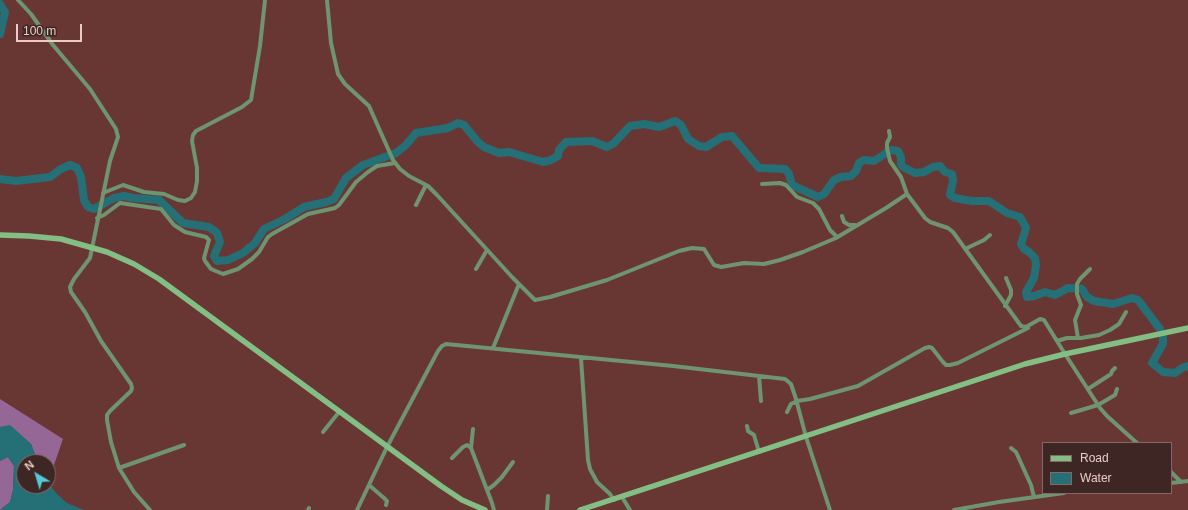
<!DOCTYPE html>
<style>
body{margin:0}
#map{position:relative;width:1188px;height:510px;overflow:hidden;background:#693733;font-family:Arial,sans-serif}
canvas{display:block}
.legend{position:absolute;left:1042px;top:442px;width:130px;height:52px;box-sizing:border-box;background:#3e2624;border:1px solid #836865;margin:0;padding:5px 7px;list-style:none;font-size:12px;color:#eacbc7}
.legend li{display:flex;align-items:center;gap:8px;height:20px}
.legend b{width:20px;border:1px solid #836865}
.north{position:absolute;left:16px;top:454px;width:40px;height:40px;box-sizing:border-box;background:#3e2624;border:1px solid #836865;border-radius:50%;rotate:322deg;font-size:11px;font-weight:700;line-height:16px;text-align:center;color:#eacbc7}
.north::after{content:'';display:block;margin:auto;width:14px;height:18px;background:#52cbd8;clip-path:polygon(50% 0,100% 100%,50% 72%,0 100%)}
.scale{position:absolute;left:16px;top:24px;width:66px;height:18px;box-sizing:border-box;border:2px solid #eacbc7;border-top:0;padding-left:5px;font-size:12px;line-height:14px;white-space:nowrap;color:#eacbc7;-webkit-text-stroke:3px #3e2624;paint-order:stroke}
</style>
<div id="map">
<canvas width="1188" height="510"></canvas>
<ul class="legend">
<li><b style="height:5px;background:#83be84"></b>Road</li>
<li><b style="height:11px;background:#256f77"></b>Water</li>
</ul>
<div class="north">N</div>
<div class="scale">100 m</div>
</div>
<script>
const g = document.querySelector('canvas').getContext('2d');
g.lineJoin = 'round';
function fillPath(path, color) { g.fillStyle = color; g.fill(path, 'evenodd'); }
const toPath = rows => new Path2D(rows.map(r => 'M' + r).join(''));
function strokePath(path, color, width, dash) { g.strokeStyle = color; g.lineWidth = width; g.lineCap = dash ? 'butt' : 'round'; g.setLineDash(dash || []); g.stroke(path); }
fillPath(toPath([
 [0,399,63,439,48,482,48,462,38,462,31,444,10,426,0,427],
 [8,457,14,466,13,490,10,502,0,510,0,461]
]), '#956797');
fillPath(toPath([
 [10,425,31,444,38,462,24,462,24,486,48,486,48,483,57,494,67,503,84,510,0,510,10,502,13,490,14,466,8,457,0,461,0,427]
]), '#256f77');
strokePath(toPath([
 [0,4,5,12,0,34],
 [0,179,16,181,50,177,61,169,70,165,77,168,81,177,84,200,88,207,94,209,114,198,124,196,133,198,159,200,183,223,209,227,217,233,220,242,214,256,217,261,228,260,243,253,255,243,264,229,285,219,304,207,326,202,334,199,346,178,363,165,396,153,406,145,416,133,448,128,458,123,464,125,477,141,484,147,499,153,509,152,543,162,551,160,558,156,559,150,566,142,592,141,607,147,613,144,630,126,644,124,659,127,675,121,681,125,688,139,699,146,706,147,722,137,732,136,759,168,785,169,789,174,792,185,818,197,824,194,834,180,841,177,851,176,856,171,859,163,864,160,874,161,891,150,898,151,901,157,901,164,903,167,915,173,924,172,933,167,940,166,945,172,952,174,953,181,950,195,955,198,972,201,989,201,1007,213,1020,217,1026,228,1021,244,1024,249,1029,252,1035,258,1036,265,1034,278,1026,292,1027,297,1034,296,1045,292,1055,295,1068,288,1082,289,1087,297,1094,301,1113,304,1132,298,1138,300,1160,329],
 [1163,336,1163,344,1152,363,1163,372,1175,373,1182,368,1188,366]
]), '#256f77', 8);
strokePath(toPath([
 [18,0,31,14,53,45,90,89,116,129,118,137,110,161,90,258,74,279,70,287,71,292,85,312,101,341,131,384,132,388,131,391,110,411,107,415,107,420,111,442,119,468,134,492,150,510],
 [327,0,331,43,338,74,345,84,369,106,393,160,400,169,409,176,428,186,437,195,512,277,535,300,550,297,607,280,679,251,692,248,704,249,714,265,721,267,744,263,764,264,780,260,803,252,836,238,886,208,907,194],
 [889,131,890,137,887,143,887,148,890,161,901,177,907,194,925,218,930,222,948,228,953,232,1021,326,1026,327,1040,319,1044,320,1065,354,1100,408,1107,416,1137,443],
 [762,184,780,183,786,185,797,197,813,203,819,209,830,230,837,237],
 [103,193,123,185,144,192,164,194,178,200,185,201,191,198,195,192,197,181,197,168,192,141,193,135,196,131,242,107,251,100,260,46,265,0],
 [416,205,426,185],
 [842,216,844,222,849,225,855,225],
 [97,218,104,215,120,203,161,209,174,225,185,232,206,237,209,240,204,258,205,261,211,269,223,274,238,269,252,259,259,252,268,237,272,234,308,214,335,208,339,205,356,182,368,172,377,166,395,163],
 [965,249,984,240,990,235],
 [476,269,487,250],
 [1005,306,1011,295,1011,290,1006,278],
 [1078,338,1075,320,1081,305,1077,294,1077,284,1080,279,1090,269],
 [1057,341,1067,338,1081,338,1099,335,1110,330,1119,324,1126,312],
 [493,348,519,284],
 [581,358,588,460,590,469,597,482,610,494,614,500],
 [759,376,761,401],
 [1088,389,1111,374,1112,371,1115,368],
 [787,412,791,404,797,401,810,399,858,386,925,348,929,347,932,348,943,362,946,365,950,365,958,363,1028,328],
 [1071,413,1098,405,1115,395,1117,389],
 [747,426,748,431,754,435,759,452],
 [323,432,339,412],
 [471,448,473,429],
 [1011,448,1016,452,1031,485,1034,497],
 [452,458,463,447,467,445,471,448,492,503,494,510],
 [119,468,184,445],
 [1171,472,1181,482],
 [1171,483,1188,481],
 [369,485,384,498,387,501,386,505],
 [487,490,494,485,502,477,513,462],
 [622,497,630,510],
 [308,510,309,508],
 [357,510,387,447,438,351,442,346,446,344,673,366,785,379,791,384,796,399,806,437,830,510],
 [547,510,548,496],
 [954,510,999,502,1064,493]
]), '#6f9470', 4);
strokePath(toPath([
 [0,235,29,236,61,239,107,252,134,264,159,279,441,486,462,500,485,510],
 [580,510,1025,364,1065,354,1188,328]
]), '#83be84', 5.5);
</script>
